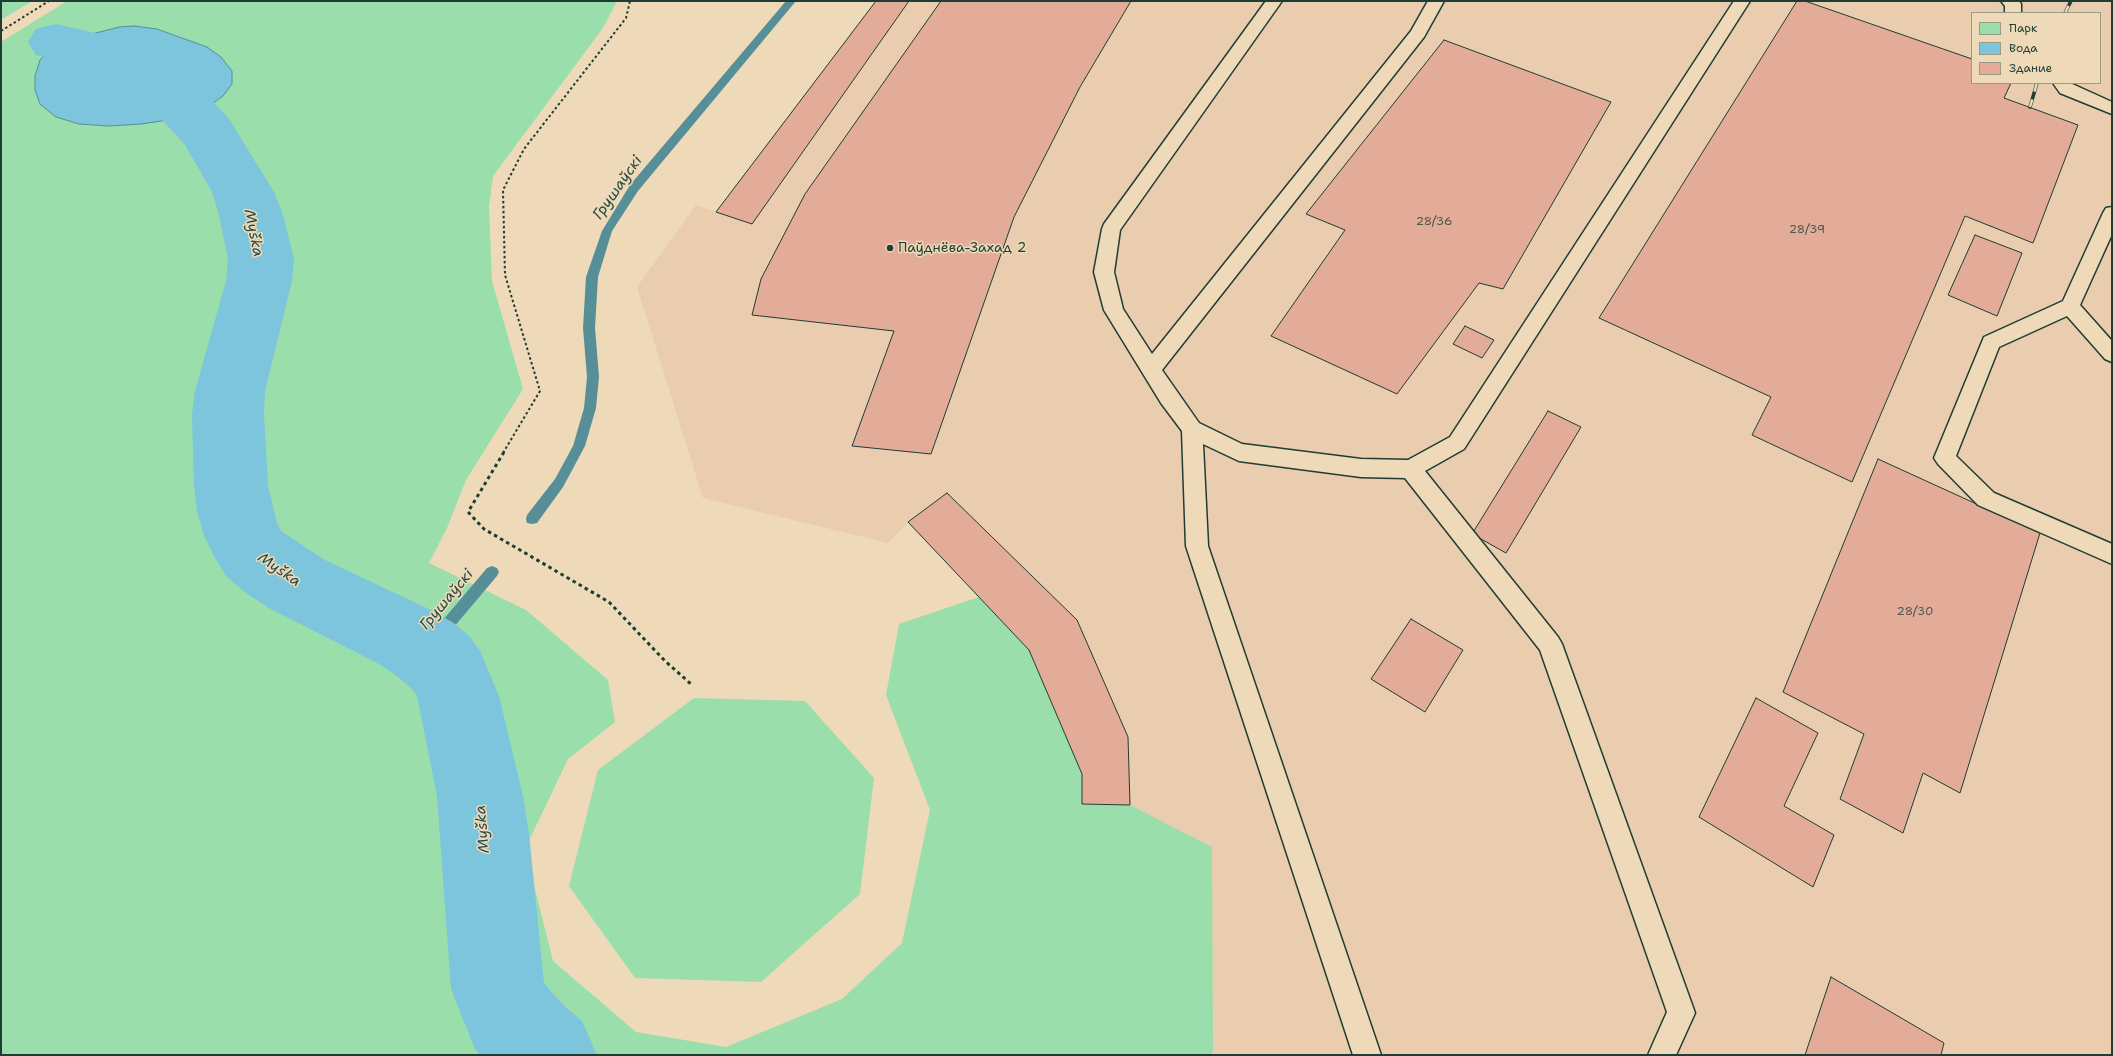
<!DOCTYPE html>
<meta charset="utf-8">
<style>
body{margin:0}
#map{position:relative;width:2113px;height:1056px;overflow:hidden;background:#eedab8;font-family:"Shantell Sans",sans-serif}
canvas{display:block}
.frame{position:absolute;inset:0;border:2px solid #1f3d34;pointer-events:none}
.legend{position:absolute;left:1971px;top:12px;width:130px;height:72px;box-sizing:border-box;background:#eedab8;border:1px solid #9b9b83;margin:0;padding:5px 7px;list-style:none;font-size:12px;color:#1f3d34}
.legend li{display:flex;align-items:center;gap:8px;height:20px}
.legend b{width:20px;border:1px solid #9b9b83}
</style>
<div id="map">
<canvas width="2113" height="1056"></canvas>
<div class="frame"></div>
<ul class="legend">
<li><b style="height:11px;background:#99deab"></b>Парк</li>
<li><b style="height:11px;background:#7cc5dd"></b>Вода</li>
<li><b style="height:11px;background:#e2ac98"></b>Здание</li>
</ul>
</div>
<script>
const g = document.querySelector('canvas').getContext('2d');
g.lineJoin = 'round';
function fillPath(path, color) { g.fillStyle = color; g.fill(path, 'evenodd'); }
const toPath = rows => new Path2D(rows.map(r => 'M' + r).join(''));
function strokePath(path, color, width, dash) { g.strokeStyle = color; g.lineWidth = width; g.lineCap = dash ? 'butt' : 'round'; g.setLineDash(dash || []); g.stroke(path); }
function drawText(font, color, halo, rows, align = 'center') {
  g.font = font + ' "Shantell Sans",sans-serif'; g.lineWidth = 3; g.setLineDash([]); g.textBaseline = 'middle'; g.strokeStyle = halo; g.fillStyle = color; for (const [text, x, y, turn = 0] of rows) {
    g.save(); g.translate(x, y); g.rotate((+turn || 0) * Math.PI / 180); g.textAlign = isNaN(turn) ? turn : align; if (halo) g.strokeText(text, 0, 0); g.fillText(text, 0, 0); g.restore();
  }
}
fillPath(toPath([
 [876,1,2112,1,2112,1055,1211,1055,1213,1051,1130,805,1082,804,1082,774,1029,650,908,523,888,543,703,498,637,287,696,205,716,212],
 [1972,13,2100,13,2100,83,1972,83]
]), '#eaccae');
fillPath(toPath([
 [32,1,1,20,1,2],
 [67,1,617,1,603,28,493,176,489,207,492,281,523,389,466,480,447,528,429,563,526,610,608,680,615,722,568,759,525,849,553,961,636,1032,726,1047,842,999,902,943,930,810,886,695,899,624,979,597,1029,650,1082,774,1082,804,1130,805,1212,847,1213,1051,1211,1055,1,1055,1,42],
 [157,29,207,47,141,124,109,126,79,124,71,32,92,34],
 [694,698,805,701,874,778,860,894,761,982,635,978,569,886,598,770]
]), '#99deab');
const water = toPath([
 [134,26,157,29,207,47,221,57,232,71,232,84,223,96,209,106,191,113,168,120,141,124,109,126,79,124,56,117,40,104,35,90,35,76,40,60,56,42,71,32,92,34,119,27,134,26]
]);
fillPath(water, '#7cc5dd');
strokePath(water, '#578f99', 1);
fillPath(toPath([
 [786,1,796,1,638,191,612,231,598,277,595,328,599,377,596,408,585,446,563,487,537,523,532,524,527,523,526,519,527,515,555,479,573,446,584,408,587,377,583,328,586,277,602,231,630,185,786,1],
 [492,566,497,568,499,572,497,576,431,654,426,656,421,654,419,650,421,646,487,568,492,566]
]), '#578f99');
fillPath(toPath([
 [56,24,125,40,165,61,184,74,198,85,229,119,274,192,283,215,294,259,292,281,265,391,264,415,268,486,277,523,281,531,323,559,437,613,455,624,470,637,480,651,499,696,523,796,529,834,544,983,562,1004,582,1021,597,1055,480,1055,475,1049,451,989,437,796,417,696,412,689,397,676,381,665,267,607,245,592,227,577,215,558,204,535,197,511,194,486,192,415,195,391,226,281,228,259,219,215,212,192,185,145,156,113,142,100,125,87,87,67,36,55,28,42,36,29,56,24]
]), '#7cc5dd');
const building = toPath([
 [876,1,909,1,752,224,716,212,876,1],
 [941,1,1131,1,1080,87,1014,217,931,454,852,446,894,331,752,315,761,279,805,194,941,1],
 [1797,1,1805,1,1972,59,1972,83,2011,83,2004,98,2078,125,2033,243,1965,216,1852,482,1752,435,1771,397,1599,318,1797,1],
 [1444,40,1611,102,1503,289,1479,283,1397,394,1271,336,1345,230,1306,214,1444,40],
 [1975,235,2022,253,1997,316,1948,295,1975,235],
 [1465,326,1494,340,1482,358,1453,344,1465,326],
 [1548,411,1581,427,1506,553,1472,534,1548,411],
 [1878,459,2040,533,1960,793,1923,773,1903,833,1840,799,1864,734,1783,692,1878,459],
 [947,493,1077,620,1128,737,1130,805,1082,804,1082,774,1029,650,908,522,947,493],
 [1411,619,1463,650,1425,712,1371,679,1411,619],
 [1756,698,1818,733,1784,806,1834,835,1813,887,1699,817,1756,698],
 [1831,977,1944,1043,1941,1055,1805,1055,1831,977]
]);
fillPath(building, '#e2ac98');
strokePath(building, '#1f3d34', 1);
const lane = toPath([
 [1266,1,1282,1,1120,230,1114,272,1123,309,1152,354,1411,31,1428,1,1444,1,1424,37,1162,370,1199,423,1242,444,1361,459,1408,460,1450,437,1734,1,1750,1,1464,449,1425,471,1558,637,1562,644,1695,1013,1676,1055,1648,1055,1667,1012,1540,650,1405,478,1361,477,1239,461,1203,444,1208,546,1381,1055,1353,1055,1186,546,1182,431,1161,403,1104,310,1094,272,1102,229,1104,224,1266,1],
 [2001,1,2019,1,2021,4,2021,13,2005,13,2005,6,2001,1],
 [2053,83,2070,83,2112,102,2112,114,2060,93,2053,83],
 [2112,207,2112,234,2080,305,2112,341,2112,362,2105,359,2067,316,1999,347,1956,456,1994,493,2112,544,2112,564,1978,505,1938,464,1934,458,1984,337,2063,301,2103,213,2106,208,2112,207]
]);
strokePath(lane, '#1f3d34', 3);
strokePath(toPath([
 [1,31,49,1],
 [503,453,540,391,505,275,503,190,524,149,626,18,630,1]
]), '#1f3d34', 2, [2.5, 2.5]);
strokePath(toPath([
 [504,452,468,512,484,529,609,602,665,661,691,684]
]), '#1f3d34', 3, [3.5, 3.5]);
fillPath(lane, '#eedab8');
const rail = toPath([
 [2065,13,2071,1],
 [2030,107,2037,83]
]);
strokePath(rail, '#1f3d34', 3.5);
strokePath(rail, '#eedab8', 2.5, [8]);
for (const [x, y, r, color] of [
 [890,248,4,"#1f3d34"]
]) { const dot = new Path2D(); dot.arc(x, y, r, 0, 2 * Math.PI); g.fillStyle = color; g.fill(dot); strokePath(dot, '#eedab8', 1.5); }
drawText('12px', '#50594d', null, [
 ["28/36",1434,222],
 ["28/39",1807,230],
 ["28/30",1915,612]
]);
drawText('14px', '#1f3d34', '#eedab8', [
 ["Паўднёва-Захад 2",898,248]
], 'left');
drawText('italic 15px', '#284b45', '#eedab8', [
 ["Грушаўскі",618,188,-55],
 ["Муška",253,233,78],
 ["Муška",279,570,34],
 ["Грушаўскі",447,600,-50],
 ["Муška",483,829,-95]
]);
</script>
